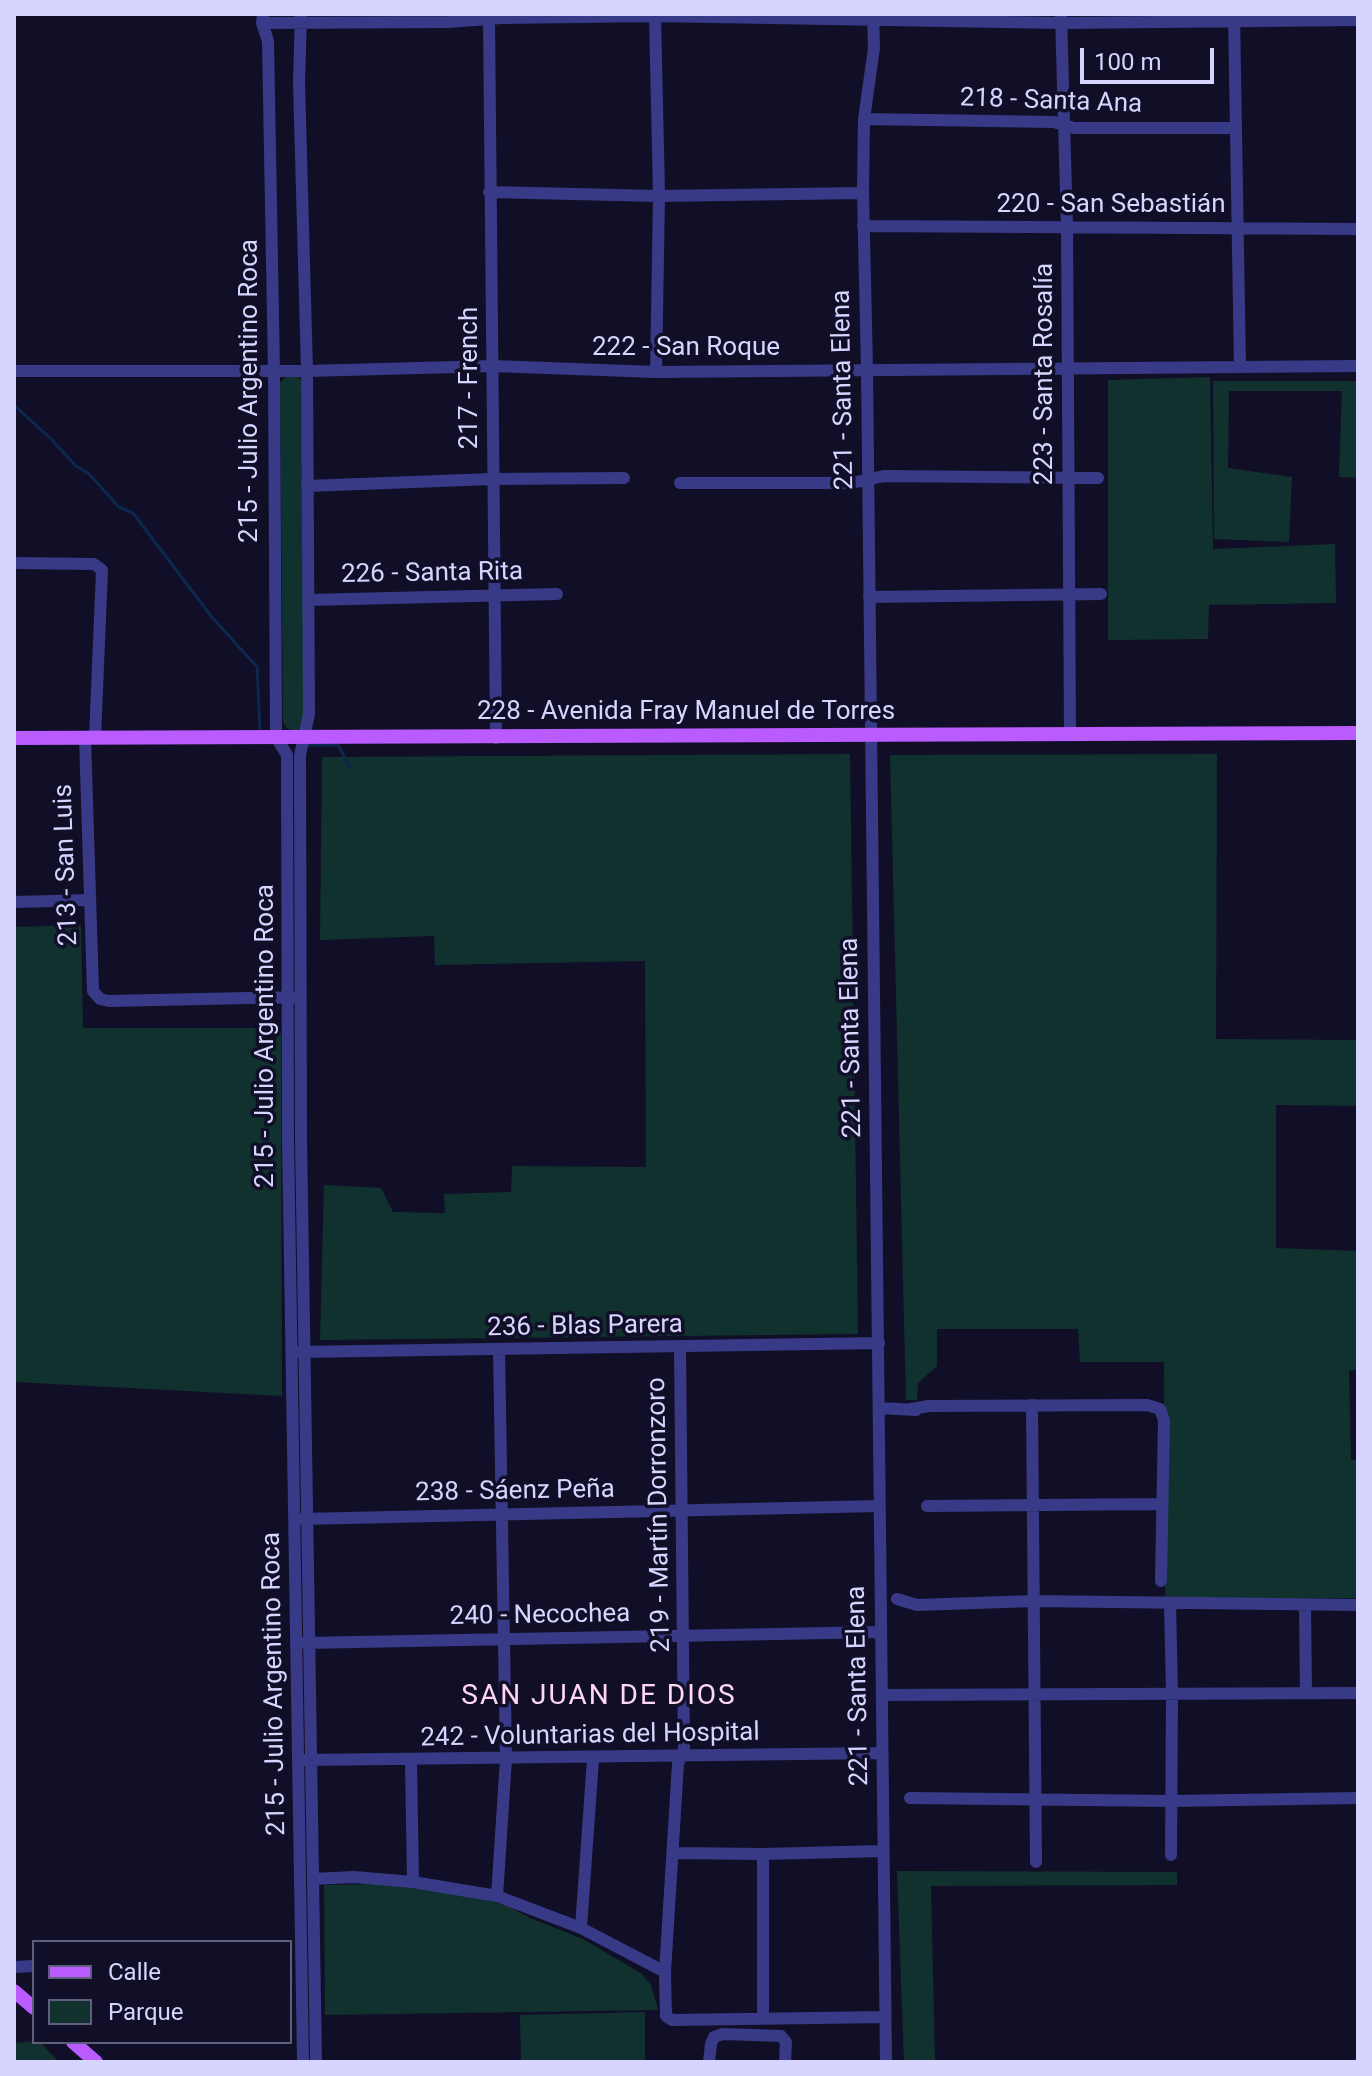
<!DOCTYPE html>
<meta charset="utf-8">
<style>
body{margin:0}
#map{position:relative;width:1372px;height:2076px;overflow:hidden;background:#110f27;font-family:Roboto,sans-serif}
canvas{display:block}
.frame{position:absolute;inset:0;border:16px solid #d7d4ff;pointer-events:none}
.legend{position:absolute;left:32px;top:1940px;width:260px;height:104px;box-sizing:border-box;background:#110f27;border:2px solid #605e7d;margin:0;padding:10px 14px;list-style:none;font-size:24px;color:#d7d4ff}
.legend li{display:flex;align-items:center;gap:16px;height:40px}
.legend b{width:40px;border:2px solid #605e7d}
.scale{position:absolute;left:1080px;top:48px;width:134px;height:36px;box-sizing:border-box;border:4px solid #d7d4ff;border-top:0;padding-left:10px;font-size:24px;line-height:28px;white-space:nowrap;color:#d7d4ff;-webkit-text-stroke:6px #110f27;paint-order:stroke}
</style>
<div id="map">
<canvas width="1372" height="2076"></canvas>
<div class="frame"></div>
<ul class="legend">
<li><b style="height:10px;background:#b95bff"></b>Calle</li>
<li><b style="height:22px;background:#11312e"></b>Parque</li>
</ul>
<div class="scale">100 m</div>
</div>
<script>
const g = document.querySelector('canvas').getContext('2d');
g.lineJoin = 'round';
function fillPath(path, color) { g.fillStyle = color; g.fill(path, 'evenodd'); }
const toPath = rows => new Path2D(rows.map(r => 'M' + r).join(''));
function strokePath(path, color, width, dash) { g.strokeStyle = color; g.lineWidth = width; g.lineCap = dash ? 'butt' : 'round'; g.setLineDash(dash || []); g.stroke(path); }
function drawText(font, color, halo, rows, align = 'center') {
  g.font = font + ' Roboto,sans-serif'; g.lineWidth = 7; g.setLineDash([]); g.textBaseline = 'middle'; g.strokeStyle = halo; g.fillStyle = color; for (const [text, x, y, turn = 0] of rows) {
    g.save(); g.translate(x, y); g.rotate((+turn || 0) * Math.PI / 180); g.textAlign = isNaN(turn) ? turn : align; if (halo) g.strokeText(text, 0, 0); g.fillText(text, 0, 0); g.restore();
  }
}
fillPath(toPath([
 [286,376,297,376,301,380,306,717,300,729,293,731,287,728,283,722,280,383],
 [1210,377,1213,549,1335,544,1336,603,1209,605,1208,639,1108,640,1108,380],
 [1213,381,1358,381,1358,478,1339,477,1342,391,1229,391,1228,468,1292,477,1289,542,1214,539],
 [850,754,858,1334,320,1340,324,1185,381,1188,393,1212,445,1213,444,1194,511,1192,512,1166,646,1167,645,961,435,965,434,936,320,940,322,757],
 [1217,754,1216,1039,1358,1040,1358,1106,1276,1105,1276,1248,1358,1251,1358,1370,1349,1370,1351,1460,1358,1460,1358,1598,1165,1599,1164,1362,1080,1362,1078,1329,937,1329,937,1366,918,1383,917,1400,906,1400,890,755],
 [81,925,83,1028,281,1028,282,1396,14,1382,14,927],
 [897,1871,1177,1872,1177,1885,931,1886,935,2062,904,2062],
 [385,1884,474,1896,508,1906,530,1918,583,1939,642,1974,651,1985,658,2010,325,2015,324,1885],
 [645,2012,645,2062,521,2062,520,2015],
 [34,2041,40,2042,59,2062,14,2062,14,2043]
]), '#11312e');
strokePath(toPath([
 [14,405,52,440,76,466,89,474,119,507,133,513,211,616,257,667,260,730],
 [308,745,338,745,351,769]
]), '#0d284d', 3);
strokePath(toPath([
 [263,14,262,23,268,41,274,371,276,737,287,755,288,1139,303,2062],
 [301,14,299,83,307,371,309,714,300,755,301,1139,316,2062],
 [873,14,874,48,864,119,863,193,867,370,886,2062],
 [1061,14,1067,228,1070,734],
 [1234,14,1240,367],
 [655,16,659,196,656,372],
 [489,19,496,738],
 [262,23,448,22,501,18,655,16,1061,23,1358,20],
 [864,119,1054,122,1074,128,1236,128],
 [489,192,659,196,863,193],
 [863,226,1358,229],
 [14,371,307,371,493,366,656,372,1358,366],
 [680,483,852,483,884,476,1098,478],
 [307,486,492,479,624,478],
 [14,563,94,564,102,570,95,737],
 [869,597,1101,594],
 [308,600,557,594],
 [85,738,93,991,100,999,109,1001,295,997],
 [14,902,89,900],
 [680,1348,684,1750,678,1764,665,1972,666,2016,672,2020,885,2017],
 [299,1352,879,1343],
 [1032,1405,1036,1862],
 [879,1408,916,1410],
 [911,1409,929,1406,1147,1405,1160,1409,1164,1420,1161,1581],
 [927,1506,1161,1504],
 [302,1519,879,1506],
 [897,1599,917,1605,1034,1601,1358,1605],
 [1170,1603,1172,1694,1171,1855],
 [1305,1606,1306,1693],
 [304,1643,881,1632],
 [882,1695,1358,1693],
 [305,1760,882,1753],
 [411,1760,413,1882],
 [910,1798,1171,1801,1358,1798],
 [674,1853,763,1854,883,1851],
 [763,1854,763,2018],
 [313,1879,354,1877,413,1882,497,1896,581,1928,665,1972],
 [497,1896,506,1759,499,1350],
 [581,1928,593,1759],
 [14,1967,34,1966],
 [709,2062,711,2044,714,2037,723,2034,781,2036,786,2042,785,2062]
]), '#383a87', 12);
strokePath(toPath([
 [14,738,1358,733],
 [14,1991,34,2008],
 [73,2042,96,2062]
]), '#b95bff', 14);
drawText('26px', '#d7d4ff', '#110f27', [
 ["218 - Santa Ana",1051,102,2],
 ["220 - San Sebastián",1111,205],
 ["222 - San Roque",686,348],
 ["223 - Santa Rosalía",1045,374,-90],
 ["217 - French",470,378,-90],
 ["221 - Santa Elena",844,390,-91],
 ["215 - Julio Argentino Roca",250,391,-90],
 ["226 - Santa Rita",432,574,-1],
 ["228 - Avenida Fray Manuel de Torres",686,712],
 ["213 - San Luis",67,865,-92],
 ["215 - Julio Argentino Roca",266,1036,-90],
 ["221 - Santa Elena",852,1038,-91],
 ["236 - Blas Parera",585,1327,-1],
 ["238 - Sáenz Peña",515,1492,-1],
 ["219 - Martín Dorronzoro",660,1515,-91],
 ["240 - Necochea",540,1616,-1],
 ["215 - Julio Argentino Roca",275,1684,-91],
 ["221 - Santa Elena",859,1686,-91],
 ["242 - Voluntarias del Hospital",590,1736,-1]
]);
g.letterSpacing = '2px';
drawText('28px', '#ffd6f3', '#110f27', [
 ["SAN JUAN DE DIOS",599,1697]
]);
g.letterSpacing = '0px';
</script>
